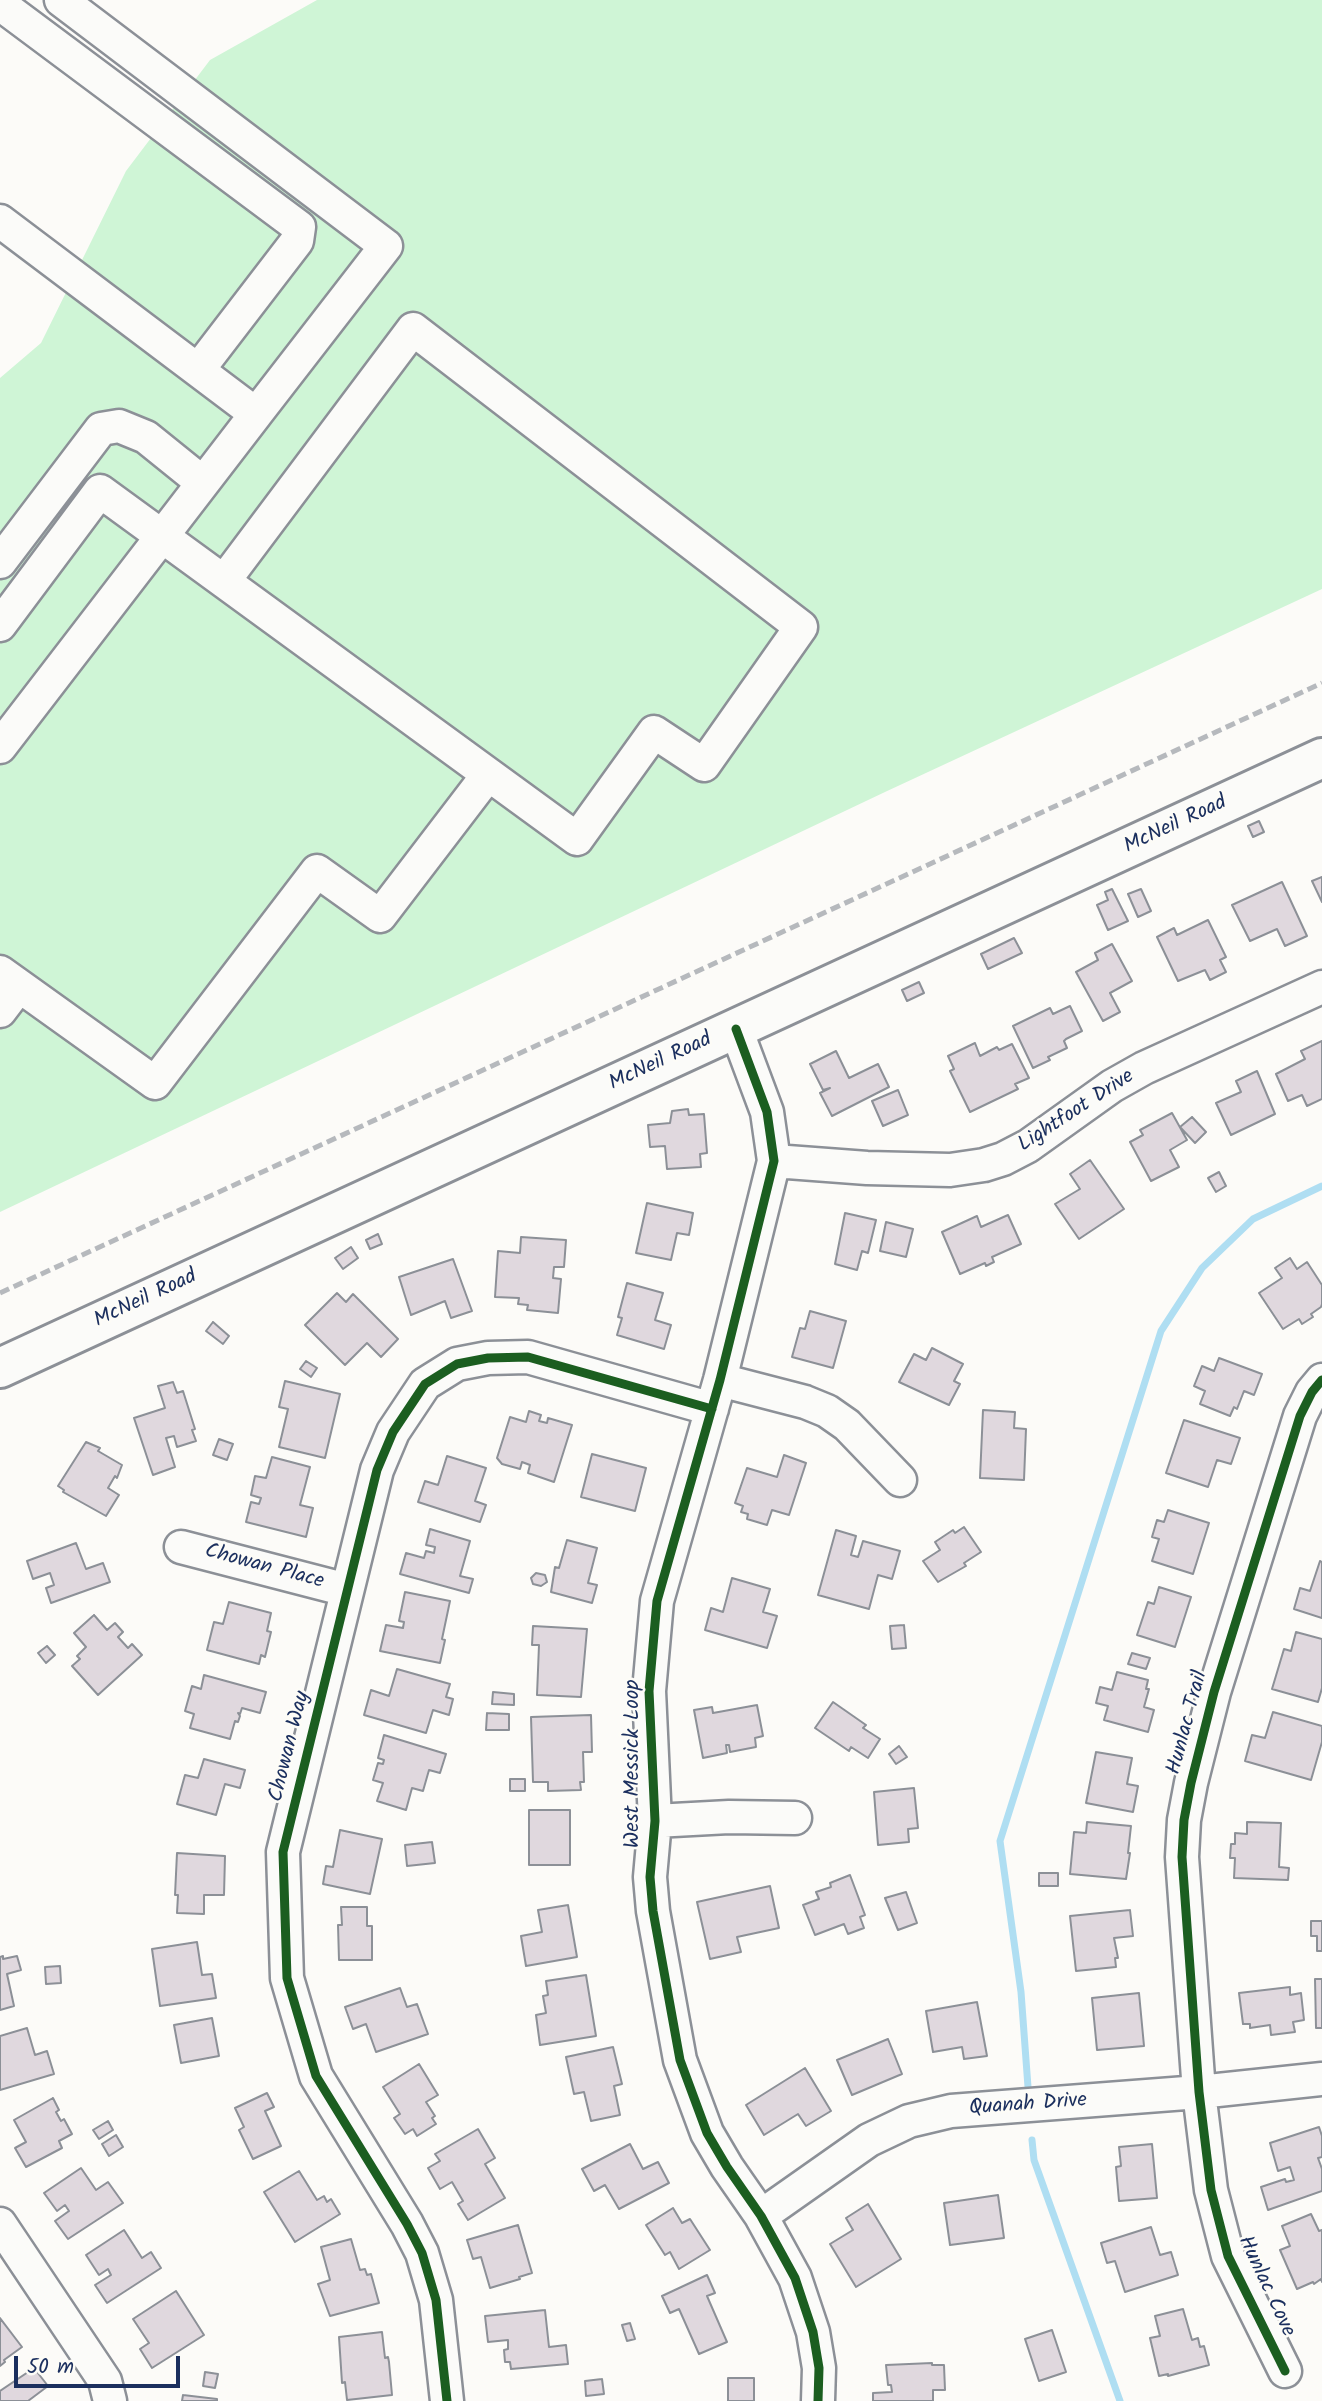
<!DOCTYPE html>
<style>
body{margin:0}
#map{position:relative;width:1322px;height:2401px;overflow:hidden;background:#fcfbf8;font-family:Kalam,sans-serif}
canvas{display:block}
.scale{position:absolute;left:14px;top:2356px;width:166px;height:32px;box-sizing:border-box;border:4px solid #1b2f5e;border-top:0;padding-left:9px;font-size:21px;line-height:24px;white-space:nowrap;color:#1b2f5e;-webkit-text-stroke:5px #fdfcf7;paint-order:stroke}
</style>
<div id="map">
<canvas width="1322" height="2401"></canvas>
<div class="scale">50 m</div>
</div>
<script>
const g = document.querySelector('canvas').getContext('2d');
g.lineJoin = 'round';
function fillPath(path, color) { g.fillStyle = color; g.fill(path, 'evenodd'); }
const toPath = rows => new Path2D(rows.map(r => 'M' + r).join(''));
function strokePath(path, color, width, dash) { g.strokeStyle = color; g.lineWidth = width; g.lineCap = dash ? 'butt' : 'round'; g.setLineDash(dash || []); g.stroke(path); }
function drawText(font, color, halo, rows, align = 'center') {
  g.font = font + ' Kalam,sans-serif'; g.lineWidth = 5; g.setLineDash([]); g.textBaseline = 'middle'; g.strokeStyle = halo; g.fillStyle = color; for (const [text, x, y, turn = 0] of rows) {
    g.save(); g.translate(x, y); g.rotate((+turn || 0) * Math.PI / 180); g.textAlign = isNaN(turn) ? turn : align; if (halo) g.strokeText(text, 0, 0); g.fillText(text, 0, 0); g.restore();
  }
}
fillPath(toPath([
 [317,0,1322,0,1322,589,885,792,0,1212,0,378,41,343,126,171,210,60]
]), '#cff5d6');
strokePath(toPath([
 [1028,2087,1021,1992,1000,1841,1161,1331,1202,1268,1253,1219,1322,1186],
 [1032,2140,1034,2160,1120,2401]
]), '#afdef2', 7);
const building = toPath([
 [1259,821,1264,832,1253,837,1248,826,1259,821],
 [1322,877,1322,902,1312,881,1322,877],
 [1282,882,1307,936,1285,946,1277,929,1250,941,1232,905,1282,882],
 [1112,889,1128,921,1108,930,1097,905,1108,900,1105,892,1112,889],
 [1141,889,1151,911,1138,917,1128,894,1141,889],
 [1208,920,1226,957,1220,960,1226,972,1210,980,1205,970,1178,981,1157,937,1174,928,1177,935,1208,920],
 [1014,938,1022,953,988,969,981,954,1014,938],
 [1112,944,1132,981,1110,993,1120,1012,1103,1021,1076,972,1098,960,1095,953,1112,944],
 [919,982,924,993,907,1001,902,990,919,982],
 [1070,1006,1082,1031,1066,1039,1064,1041,1067,1048,1048,1057,1050,1060,1033,1068,1013,1026,1050,1008,1053,1014,1070,1006],
 [1322,1041,1322,1099,1307,1106,1302,1095,1288,1101,1276,1074,1305,1059,1301,1051,1322,1041],
 [975,1043,980,1056,997,1047,999,1050,1012,1044,1029,1078,1015,1084,1018,1089,970,1112,950,1071,954,1069,948,1056,975,1043],
 [836,1051,849,1078,878,1064,889,1087,832,1116,820,1093,830,1088,823,1090,810,1064,836,1051],
 [1257,1071,1275,1114,1231,1135,1216,1103,1241,1092,1236,1081,1257,1071],
 [898,1090,908,1115,883,1126,872,1101,898,1090],
 [688,1109,689,1115,704,1114,707,1153,700,1154,701,1167,667,1169,665,1146,650,1147,648,1125,670,1123,672,1111,688,1109],
 [1172,1113,1187,1140,1170,1150,1179,1167,1151,1181,1130,1142,1143,1135,1140,1130,1172,1113],
 [1192,1117,1206,1132,1195,1143,1180,1127,1192,1117],
 [1090,1160,1124,1209,1079,1239,1055,1204,1080,1189,1070,1174,1090,1160],
 [1219,1172,1226,1186,1216,1192,1208,1178,1219,1172],
 [647,1203,693,1213,689,1235,677,1233,671,1260,636,1253,647,1203],
 [845,1213,876,1220,868,1253,862,1251,857,1270,835,1264,845,1213],
 [1008,1215,1021,1244,992,1257,994,1262,986,1266,985,1263,960,1274,942,1232,977,1216,981,1227,1008,1215],
 [886,1222,913,1229,906,1257,880,1251,886,1222],
 [378,1234,382,1244,370,1249,366,1240,378,1234],
 [521,1237,566,1240,564,1267,554,1267,553,1278,561,1279,558,1313,527,1310,528,1305,518,1304,519,1298,495,1297,498,1251,520,1253,521,1237],
 [351,1247,358,1258,343,1269,335,1258,351,1247],
 [1290,1258,1297,1269,1307,1262,1322,1285,1322,1304,1321,1307,1311,1314,1313,1317,1302,1324,1299,1319,1283,1329,1259,1293,1282,1278,1275,1268,1290,1258],
 [453,1259,472,1311,451,1318,445,1301,411,1315,399,1277,453,1259],
 [627,1283,663,1293,655,1320,671,1325,664,1349,617,1335,622,1318,618,1317,627,1283],
 [337,1293,346,1302,353,1294,398,1339,381,1357,367,1343,345,1365,305,1325,337,1293],
 [810,1311,846,1321,833,1368,792,1357,800,1328,805,1329,810,1311],
 [213,1322,229,1336,223,1344,206,1331,213,1322],
 [932,1348,963,1364,954,1381,960,1384,949,1405,899,1382,914,1354,926,1360,932,1348],
 [1219,1358,1262,1374,1254,1395,1244,1391,1237,1409,1234,1407,1230,1416,1200,1404,1205,1391,1194,1386,1202,1366,1214,1371,1219,1358],
 [306,1361,317,1368,311,1377,300,1369,306,1361],
 [285,1381,340,1394,325,1458,279,1447,288,1409,279,1407,285,1381],
 [173,1382,177,1393,183,1391,195,1429,192,1430,196,1441,177,1447,174,1436,166,1438,175,1467,153,1475,134,1418,165,1408,158,1386,173,1382],
 [983,1410,1015,1412,1014,1428,1026,1429,1024,1480,980,1478,983,1410],
 [529,1411,541,1415,539,1421,547,1423,548,1418,572,1425,554,1482,528,1473,530,1465,522,1462,520,1469,502,1464,497,1458,510,1417,526,1422,529,1411],
 [1184,1420,1240,1438,1231,1464,1217,1460,1208,1487,1166,1473,1184,1420],
 [219,1439,233,1444,227,1460,213,1455,219,1439],
 [86,1442,100,1448,98,1451,122,1465,117,1478,115,1476,108,1488,119,1495,106,1516,63,1492,64,1490,58,1486,86,1442],
 [592,1454,646,1468,635,1511,581,1497,592,1454],
 [784,1455,806,1463,789,1515,772,1510,767,1525,747,1519,748,1514,741,1512,743,1506,735,1503,747,1468,777,1477,784,1455],
 [447,1456,486,1468,475,1501,486,1505,480,1522,418,1502,425,1481,438,1485,447,1456],
 [272,1457,310,1467,300,1505,313,1508,306,1537,246,1522,251,1502,259,1504,261,1498,251,1495,255,1476,266,1478,272,1457],
 [1168,1510,1209,1523,1193,1574,1152,1561,1159,1539,1152,1537,1157,1520,1164,1522,1168,1510],
 [964,1527,981,1552,964,1563,966,1566,938,1582,923,1561,940,1550,935,1542,953,1530,955,1533,964,1527],
 [430,1529,470,1541,460,1576,473,1579,469,1593,400,1574,406,1553,424,1558,426,1551,434,1553,435,1547,426,1545,430,1529],
 [836,1530,856,1536,851,1555,858,1557,863,1541,900,1551,892,1579,878,1575,869,1609,818,1595,836,1530],
 [567,1540,597,1548,588,1583,597,1585,592,1603,551,1592,555,1567,559,1568,567,1540],
 [76,1543,86,1569,103,1563,110,1582,51,1603,46,1588,54,1585,50,1573,33,1579,27,1561,76,1543],
 [1320,1561,1322,1562,1322,1618,1294,1609,1300,1588,1310,1591,1320,1561],
 [536,1573,545,1575,547,1582,541,1586,533,1584,531,1578,536,1573],
 [732,1578,770,1589,763,1612,777,1616,767,1648,705,1630,711,1608,723,1612,732,1578],
 [1159,1587,1191,1597,1175,1647,1137,1635,1148,1602,1154,1604,1159,1587],
 [405,1592,450,1601,442,1639,445,1640,440,1663,380,1651,386,1625,403,1628,404,1622,399,1621,405,1592],
 [229,1602,271,1613,267,1631,271,1632,265,1657,261,1655,259,1664,207,1650,214,1622,223,1624,229,1602],
 [94,1615,107,1630,115,1623,123,1632,118,1637,128,1648,132,1644,142,1655,98,1695,72,1666,80,1659,77,1656,86,1647,74,1633,94,1615],
 [904,1625,906,1648,892,1649,890,1626,904,1625],
 [533,1626,587,1629,581,1697,537,1695,539,1645,532,1645,533,1626],
 [1296,1632,1322,1639,1322,1688,1318,1702,1272,1689,1284,1649,1291,1651,1296,1632],
 [47,1646,55,1655,46,1663,38,1653,47,1646],
 [1132,1653,1150,1658,1146,1669,1128,1664,1132,1653],
 [397,1669,450,1684,446,1697,453,1699,449,1715,433,1710,426,1733,364,1715,371,1690,389,1696,397,1669],
 [1117,1672,1148,1680,1146,1689,1149,1689,1144,1707,1154,1710,1148,1732,1104,1720,1108,1706,1096,1703,1100,1687,1112,1690,1117,1672],
 [204,1675,266,1692,260,1713,242,1708,240,1714,238,1713,240,1716,238,1722,235,1721,230,1739,190,1728,194,1714,185,1711,192,1686,201,1689,204,1675],
 [493,1692,514,1694,514,1705,492,1704,493,1692],
 [833,1702,866,1725,863,1728,880,1739,868,1758,851,1747,849,1751,815,1728,833,1702],
 [757,1705,763,1736,755,1738,756,1747,730,1752,729,1745,726,1745,727,1753,703,1758,694,1710,712,1707,713,1713,757,1705],
 [1273,1712,1322,1726,1322,1742,1311,1780,1245,1761,1252,1735,1265,1738,1273,1712],
 [487,1713,509,1714,509,1730,486,1730,487,1713],
 [591,1715,592,1752,583,1752,584,1782,580,1782,581,1790,548,1791,548,1782,533,1782,531,1717,591,1715],
 [384,1735,446,1754,440,1773,429,1770,423,1791,412,1788,406,1810,377,1801,383,1783,373,1780,378,1763,383,1764,384,1760,378,1758,384,1735],
 [899,1746,907,1757,896,1764,889,1754,899,1746],
 [1096,1752,1132,1758,1127,1784,1138,1786,1133,1812,1086,1803,1096,1752],
 [204,1759,245,1770,240,1788,225,1784,216,1815,177,1804,185,1775,198,1778,204,1759],
 [510,1779,525,1779,525,1791,510,1791,510,1779],
 [914,1788,918,1828,908,1829,909,1842,878,1845,874,1792,914,1788],
 [529,1810,570,1810,570,1865,529,1865,529,1810],
 [1087,1822,1131,1826,1128,1853,1130,1853,1126,1879,1070,1874,1074,1832,1086,1833,1087,1822],
 [1247,1822,1281,1823,1279,1867,1289,1868,1288,1880,1234,1878,1235,1858,1230,1858,1231,1844,1235,1844,1235,1833,1247,1834,1247,1822],
 [340,1830,382,1839,370,1894,323,1884,326,1866,333,1867,340,1830],
 [432,1842,435,1863,407,1866,405,1845,432,1842],
 [177,1853,225,1856,224,1895,204,1895,204,1914,177,1913,178,1895,175,1895,177,1853],
 [1039,1873,1058,1873,1058,1886,1039,1886,1039,1873],
 [850,1875,865,1915,860,1917,864,1928,848,1934,844,1924,815,1935,803,1905,819,1899,816,1892,831,1887,830,1883,850,1875],
 [770,1886,779,1928,737,1937,741,1952,710,1959,697,1902,770,1886],
 [906,1892,917,1923,898,1930,885,1898,906,1892],
 [568,1905,577,1957,526,1966,521,1936,542,1932,538,1910,568,1905],
 [341,1907,367,1907,367,1926,372,1926,372,1960,339,1960,338,1925,342,1925,341,1907],
 [1130,1910,1133,1936,1114,1938,1118,1958,1115,1958,1116,1967,1076,1971,1070,1916,1130,1910],
 [1311,1921,1322,1921,1322,1951,1317,1951,1317,1936,1311,1936,1311,1921],
 [197,1942,202,1975,212,1974,216,1998,160,2006,152,1949,197,1942],
 [3,1956,3,1959,17,1956,21,1970,7,1974,14,2006,0,2010,0,1957,3,1956],
 [60,1966,61,1983,46,1984,45,1967,60,1966],
 [586,1975,596,2036,540,2045,536,2015,546,2013,543,1996,548,1995,546,1981,586,1975],
 [1315,1979,1322,1979,1322,2028,1316,2028,1315,1979],
 [1290,1987,1290,1995,1301,1993,1304,2020,1293,2022,1295,2032,1271,2035,1270,2025,1250,2028,1250,2024,1243,2024,1239,1993,1290,1987],
 [400,1988,407,2007,417,2004,428,2034,376,2052,366,2024,353,2029,345,2007,400,1988],
 [1139,1993,1144,2046,1097,2050,1092,1998,1139,1993],
 [977,2002,987,2056,964,2059,962,2047,933,2052,926,2011,977,2002],
 [212,2018,219,2056,181,2063,174,2025,212,2018],
 [27,2028,35,2055,47,2051,54,2074,0,2090,0,2036,27,2028],
 [888,2039,902,2074,852,2095,837,2060,888,2039],
 [613,2047,622,2084,614,2086,620,2115,591,2121,584,2092,574,2094,566,2057,613,2047],
 [419,2064,438,2095,426,2102,435,2116,432,2118,436,2124,417,2136,413,2129,405,2134,394,2118,400,2114,383,2087,419,2064],
 [805,2068,831,2111,806,2126,798,2114,764,2135,746,2105,805,2068],
 [267,2093,274,2107,265,2111,281,2146,253,2159,239,2130,244,2127,235,2108,267,2093],
 [53,2098,59,2110,56,2112,61,2121,64,2119,72,2134,59,2141,62,2148,26,2167,15,2148,26,2142,14,2120,53,2098],
 [108,2121,113,2130,99,2139,93,2130,108,2121],
 [1319,2127,1322,2136,1322,2157,1318,2158,1322,2169,1322,2191,1268,2210,1261,2187,1285,2179,1286,2182,1294,2180,1290,2167,1278,2171,1270,2143,1319,2127],
 [478,2129,495,2158,485,2164,505,2198,468,2220,458,2204,463,2201,452,2182,440,2189,428,2168,440,2161,435,2154,478,2129],
 [116,2135,123,2147,109,2156,102,2144,116,2135],
 [630,2144,643,2169,658,2162,669,2183,619,2209,605,2185,594,2191,582,2169,630,2144],
 [1152,2144,1157,2198,1119,2201,1116,2167,1121,2166,1119,2147,1152,2144],
 [81,2168,96,2190,108,2182,123,2203,68,2239,55,2221,69,2211,65,2205,57,2211,44,2193,81,2168],
 [299,2171,317,2200,324,2196,327,2202,331,2199,340,2214,295,2242,264,2192,299,2171],
 [998,2195,1004,2238,950,2245,944,2203,998,2195],
 [868,2204,901,2259,856,2287,830,2244,853,2230,846,2218,868,2204],
 [673,2208,682,2223,690,2219,710,2250,679,2269,670,2252,665,2255,646,2225,673,2208],
 [1311,2214,1319,2231,1322,2230,1322,2282,1321,2279,1314,2284,1313,2282,1297,2289,1280,2250,1290,2246,1282,2226,1311,2214],
 [518,2225,532,2273,519,2277,520,2279,490,2288,481,2257,473,2259,467,2240,518,2225],
 [1151,2227,1160,2255,1171,2252,1178,2275,1125,2292,1115,2261,1107,2263,1101,2243,1151,2227],
 [124,2230,142,2258,151,2252,161,2268,107,2303,95,2285,111,2275,108,2269,99,2275,86,2255,124,2230],
 [351,2239,360,2270,365,2269,367,2275,371,2274,379,2303,330,2316,318,2284,330,2280,321,2247,351,2239],
 [707,2275,715,2293,707,2296,727,2342,699,2354,679,2309,670,2313,662,2296,707,2275],
 [176,2291,204,2335,152,2368,140,2349,149,2343,133,2319,176,2291],
 [1183,2309,1192,2340,1198,2338,1200,2347,1204,2346,1209,2365,1168,2376,1168,2374,1159,2376,1150,2338,1160,2336,1155,2316,1183,2309],
 [545,2310,549,2347,566,2345,568,2364,511,2369,510,2362,505,2362,504,2350,508,2349,508,2340,488,2342,485,2316,545,2310],
 [0,2318,22,2347,4,2360,5,2362,0,2366,0,2318],
 [630,2323,635,2339,627,2341,622,2325,630,2323],
 [1052,2330,1066,2372,1039,2381,1025,2339,1052,2330],
 [382,2332,385,2358,388,2357,389,2362,392,2395,347,2400,345,2382,342,2383,339,2337,382,2332],
 [932,2363,932,2365,944,2365,945,2390,933,2390,933,2401,873,2401,873,2393,892,2392,891,2385,888,2385,886,2365,932,2363],
 [34,2368,48,2386,28,2401,0,2401,0,2391,34,2368],
 [205,2372,218,2374,215,2388,203,2386,205,2372],
 [728,2378,754,2378,754,2401,728,2401,728,2378],
 [602,2379,604,2394,586,2396,585,2381,602,2379],
 [183,2395,217,2399,217,2401,182,2401,183,2395]
]);
fillPath(building, '#e0d8de');
strokePath(building, '#8c9097', 2);
const minor = toPath([
 [0,4,299,227,297,241,198,370],
 [0,221,256,414,386,246,61,0],
 [0,562,101,429,119,426,146,437,203,483],
 [0,625,100,491,577,839,654,732,704,765,801,627,413,329,224,581],
 [0,747,256,414],
 [0,972,155,1083,317,871,380,916,487,776],
 [0,1011,19,986],
 [736,1029,767,1112,774,1161,720,1380,657,1601,649,1691,655,1821,650,1877,653,1911,680,2060,707,2133,727,2167,761,2216,795,2278,813,2332,819,2368,818,2401],
 [774,1161,867,1168,950,1170,984,1165,1003,1159,1028,1146,1112,1086,1144,1068,1322,987],
 [720,1380,805,1402,827,1411,847,1425,900,1480],
 [181,1547,347,1590],
 [655,1821,729,1817,795,1818],
 [761,2216,869,2140,909,2121,951,2111,1199,2092,1322,2079],
 [0,2224,105,2381,110,2401],
 [1285,2371,1228,2256,1211,2190,1199,2092,1182,1857,1184,1820,1191,1783,1214,1692,1300,1416,1312,1392,1322,1380],
 [447,2401,436,2300,422,2253,407,2224,316,2076,287,1978,283,1852,377,1470,393,1432,425,1384,457,1364,488,1358,528,1357,712,1409]
]);
const major = toPath([
 [0,1368,1322,758]
]);
strokePath(minor, '#8c9097', 37);
strokePath(major, '#8c9097', 44);
strokePath(minor, '#fbfbf9', 32);
strokePath(major, '#fbfbf9', 38);
strokePath(toPath([
 [0,1293,1322,683]
]), '#b6b9bd', 5, [10, 5]);
strokePath(toPath([
 [736,1029,767,1112,774,1161,720,1380,657,1601,649,1691,655,1821,650,1877,653,1911,680,2060,707,2133,727,2167,761,2216,795,2278,813,2332,819,2368,818,2401],
 [1285,2371,1228,2256,1211,2190,1199,2092,1182,1857,1184,1820,1191,1783,1214,1692,1300,1416,1312,1392,1322,1380],
 [447,2401,436,2300,422,2253,407,2224,316,2076,287,1978,283,1852,377,1470,393,1432,425,1384,457,1364,488,1358,528,1357,712,1409]
]), '#1b5e20', 9);
drawText('21px', '#1b2f5e', '#fdfcf7', [
 ["McNeil Road",1176,826,-25],
 ["McNeil Road",661,1063,-25],
 ["Lightfoot Drive",1077,1112,-33],
 ["McNeil Road",146,1300,-25],
 ["Chowan Place",264,1568,15],
 ["Hunlac Trail",1189,1723,-75],
 ["Chowan Way",291,1747,-76],
 ["West Messick Loop",634,1764,-90],
 ["Quanah Drive",1028,2106,-4],
 ["Hunlac Cove",1265,2287,65]
]);
</script>
